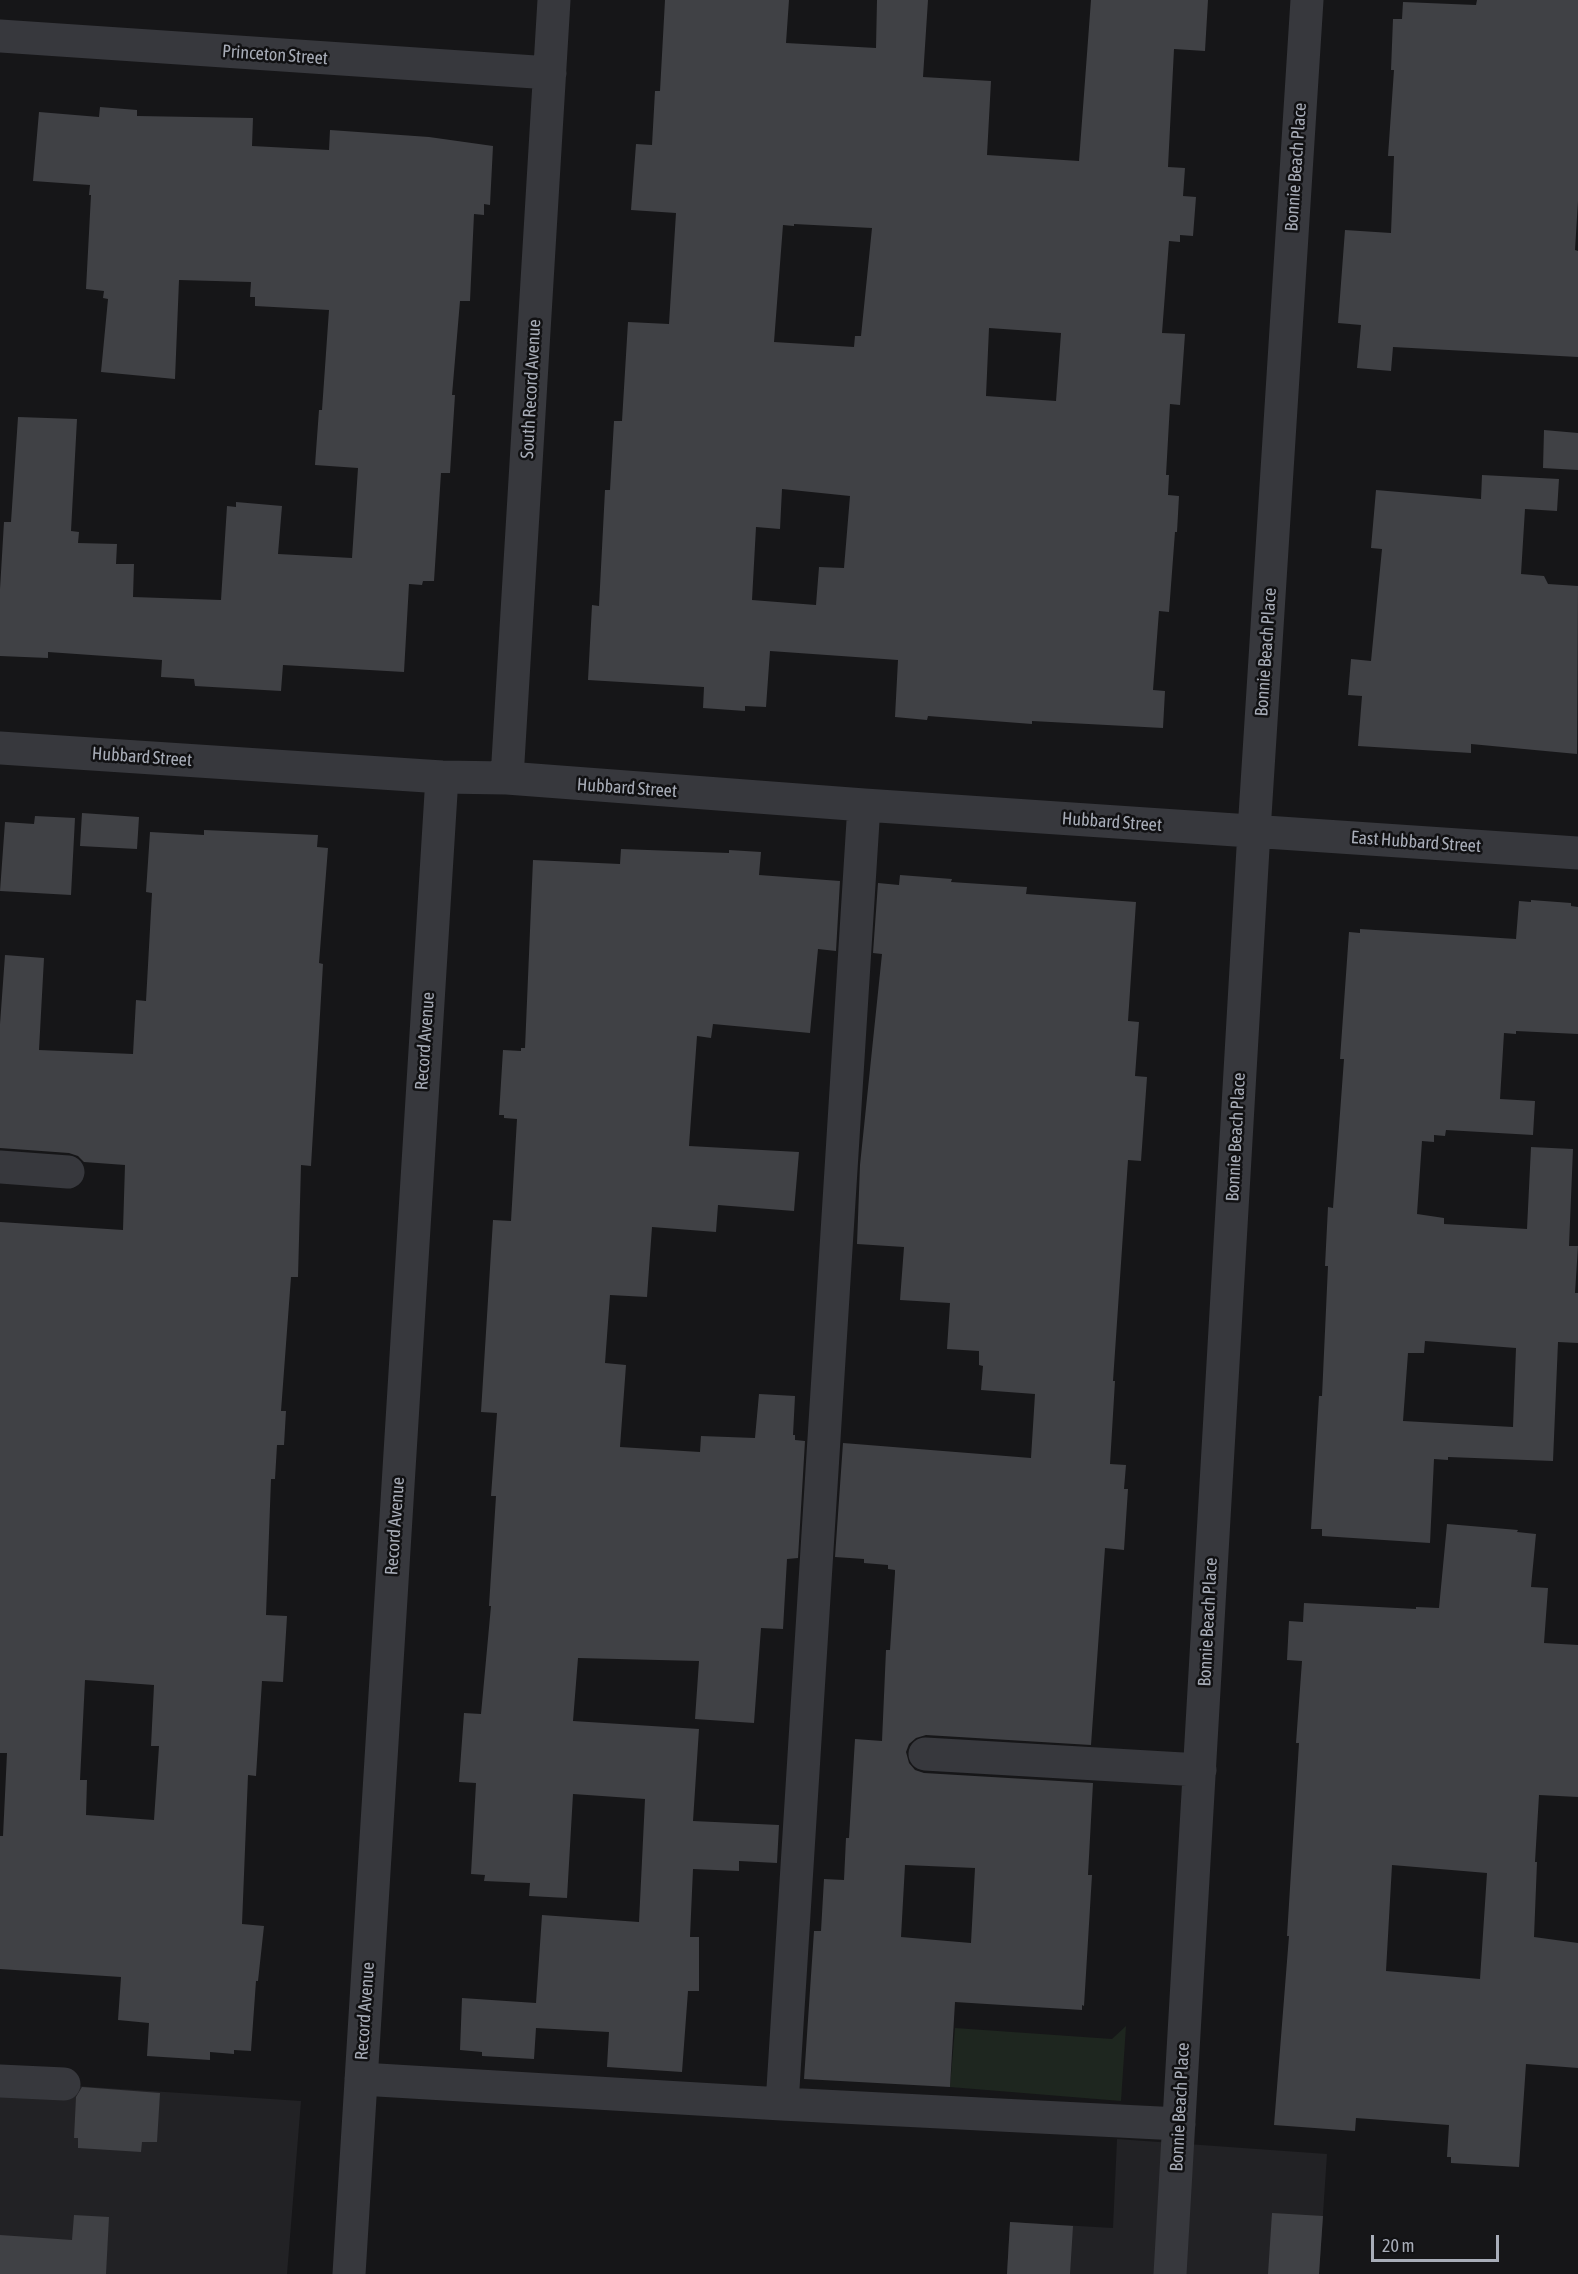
<!DOCTYPE html>
<style>
body{margin:0}
#map{position:relative;width:1578px;height:2274px;overflow:hidden;background:#161618;font-family:"Asap Condensed",sans-serif}
canvas{display:block}
.scale{position:absolute;left:1371px;top:2235px;width:128px;height:27px;box-sizing:border-box;border:3px solid #a8adb8;border-top:0;padding-left:8px;font-size:18px;line-height:21px;white-space:nowrap;color:#a8adb8;-webkit-text-stroke:4px #111113;paint-order:stroke}
</style>
<div id="map">
<canvas width="1578" height="2274"></canvas>
<div class="scale">20 m</div>
</div>
<script>
const g = document.querySelector('canvas').getContext('2d');
g.lineJoin = 'round';
function fillPath(path, color) { g.fillStyle = color; g.fill(path, 'evenodd'); }
const toPath = rows => new Path2D(rows.map(r => 'M' + r).join(''));
function strokePath(path, color, width, dash) { g.strokeStyle = color; g.lineWidth = width; g.lineCap = dash ? 'butt' : 'round'; g.setLineDash(dash || []); g.stroke(path); }
function drawText(font, color, halo, rows, align = 'center') {
  g.font = font + ' "Asap Condensed",sans-serif'; g.lineWidth = 5; g.setLineDash([]); g.textBaseline = 'middle'; g.strokeStyle = halo; g.fillStyle = color; for (const [text, x, y, turn = 0] of rows) {
    g.save(); g.translate(x, y); g.rotate((+turn || 0) * Math.PI / 180); g.textAlign = isNaN(turn) ? turn : align; if (halo) g.strokeText(text, 0, 0); g.fillText(text, 0, 0); g.restore();
  }
}
fillPath(toPath([
 [0,2081,301,2101,287,2274,0,2274],
 [1117,2139,1327,2154,1319,2274,1007,2274,1010,2222,1113,2228]
]), '#222225');
fillPath(toPath([
 [1126,2026,1121,2101,950,2087,955,2028,1112,2039]
]), '#1e261f');
fillPath(toPath([
 [665,0,789,0,786,43,876,48,877,0,928,0,923,77,991,81,987,155,1079,161,1091,0,1208,0,1205,51,1174,49,1168,167,1185,168,1183,196,1196,197,1193,236,1180,235,1180,242,1169,241,1162,333,1185,334,1180,405,1170,404,1166,475,1169,475,1168,495,1179,496,1177,532,1175,532,1169,612,1159,611,1153,690,1165,691,1163,728,1032,721,1032,724,928,716,927,720,895,717,898,660,770,651,766,707,745,706,745,711,703,708,704,687,588,680,592,605,599,606,605,490,610,490,614,421,622,421,628,322,669,324,676,213,631,210,636,144,652,145,655,91,660,91],
 [794,224,872,228,861,336,855,336,854,347,774,342,783,225,794,226],
 [989,328,1061,333,1056,401,986,396],
 [782,489,850,496,844,568,819,567,816,605,752,600,756,527,780,529],
 [1477,0,1578,0,1578,201,1575,250,1578,251,1578,357,1393,347,1391,371,1357,368,1361,325,1338,323,1345,230,1391,233,1394,156,1388,156,1394,70,1391,70,1393,19,1402,19,1403,2,1476,5],
 [100,107,137,110,137,116,253,118,252,146,329,150,330,130,429,137,493,146,490,205,484,204,484,215,474,214,470,301,460,301,452,395,455,395,450,473,441,473,434,581,423,581,422,585,409,584,404,672,283,665,281,691,195,686,194,679,161,677,162,660,48,652,48,658,0,656,0,589,4,522,11,522,18,417,77,419,71,531,79,532,78,543,117,544,116,564,134,564,133,597,221,600,227,506,236,507,236,502,282,506,278,554,352,558,358,468,315,465,319,410,322,410,329,310,255,306,255,297,250,297,251,282,179,280,175,379,101,372,108,299,103,298,104,291,86,289,91,195,89,195,90,185,33,181,39,112,99,117],
 [1544,430,1578,433,1578,470,1543,468],
 [1482,475,1559,479,1557,511,1525,509,1521,574,1544,576,1548,584,1578,586,1577,754,1471,744,1471,753,1358,746,1362,696,1348,695,1351,659,1371,661,1382,549,1371,548,1376,490,1481,499],
 [82,813,139,817,137,849,80,846],
 [35,816,75,818,71,895,0,891,5,822,34,824],
 [204,830,318,835,317,847,328,848,319,963,323,964,311,1166,301,1165,298,1277,291,1277,281,1411,286,1411,284,1445,277,1445,275,1479,271,1479,266,1615,287,1616,283,1682,262,1681,256,1776,248,1775,242,1924,264,1926,258,1981,256,1981,251,2051,234,2050,234,2054,210,2052,210,2060,147,2056,149,2023,118,2020,121,1977,0,1969,0,1836,3,1836,7,1753,0,1753,0,1222,123,1230,125,1165,84,1162,78,1156,69,1153,0,1148,0,1024,5,955,44,958,39,1050,133,1054,136,1000,146,1001,152,893,146,892,150,832,204,835],
 [85,1680,154,1685,151,1746,159,1746,154,1820,86,1815,87,1780,80,1780],
 [621,849,729,853,729,850,761,852,759,875,840,881,836,951,818,949,810,1033,713,1024,711,1038,697,1036,689,1146,799,1152,794,1211,718,1205,716,1232,652,1227,647,1297,610,1295,605,1363,626,1365,620,1447,700,1452,701,1436,755,1438,759,1394,795,1396,793,1435,795,1435,795,1440,805,1441,798,1558,787,1559,783,1629,761,1628,754,1723,695,1719,699,1661,578,1658,573,1721,699,1729,693,1821,779,1825,777,1863,739,1861,739,1871,693,1869,690,1937,699,1937,699,1991,688,1991,682,2072,607,2067,609,2032,536,2028,534,2059,482,2056,482,2052,460,2050,462,1998,536,2003,542,1915,639,1922,645,1799,573,1794,567,1898,529,1896,530,1883,484,1881,485,1875,471,1874,476,1783,459,1782,464,1713,481,1714,491,1606,489,1606,496,1496,491,1496,497,1413,481,1412,493,1220,511,1221,517,1119,504,1118,504,1115,499,1115,503,1050,521,1051,521,1048,525,1048,533,860,620,864],
 [900,875,952,879,951,882,1027,887,1026,894,1136,902,1128,1021,1139,1022,1135,1076,1147,1077,1141,1161,1128,1160,1113,1381,1115,1381,1110,1464,1126,1465,1124,1489,1128,1489,1124,1550,1105,1548,1091,1745,926,1735,916,1738,909,1744,906,1752,909,1763,915,1770,924,1773,1093,1783,1088,1875,1092,1875,1084,2006,1082,2005,1082,2010,955,2002,950,2087,804,2079,814,1931,821,1931,824,1879,844,1880,846,1838,849,1838,855,1739,882,1741,886,1650,890,1650,895,1573,895,1570,888,1569,888,1565,864,1563,864,1559,835,1557,843,1443,1031,1458,1035,1394,981,1390,983,1366,979,1365,979,1351,947,1349,950,1303,900,1300,904,1247,857,1244,860,1165,882,954,873,953,878,883,899,885],
 [905,1865,975,1868,971,1943,901,1937],
 [1531,900,1571,903,1571,906,1578,907,1578,1034,1516,1031,1516,1034,1504,1033,1500,1099,1535,1101,1533,1135,1446,1130,1445,1136,1434,1135,1434,1142,1422,1141,1417,1214,1444,1218,1444,1224,1527,1229,1531,1147,1573,1149,1569,1246,1578,1246,1575,1293,1578,1293,1578,1343,1558,1342,1553,1461,1448,1457,1448,1460,1434,1459,1430,1543,1322,1536,1322,1529,1311,1529,1319,1396,1322,1396,1328,1266,1325,1266,1328,1207,1333,1208,1344,1059,1340,1059,1349,932,1360,933,1360,929,1516,939,1519,901,1531,902],
 [1425,1341,1516,1348,1513,1427,1403,1421,1408,1353,1424,1353],
 [1447,1524,1518,1530,1517,1532,1536,1534,1531,1587,1548,1588,1544,1643,1578,1645,1578,1797,1539,1795,1535,1862,1537,1862,1534,1937,1578,1943,1578,2068,1526,2064,1519,2167,1451,2163,1451,2157,1447,2157,1449,2125,1356,2118,1355,2131,1274,2125,1289,1936,1287,1936,1299,1743,1296,1743,1302,1661,1287,1660,1289,1621,1303,1622,1304,1603,1416,1609,1416,1607,1439,1608],
 [1392,1865,1487,1873,1480,1979,1386,1971],
 [82,2087,160,2093,157,2142,142,2142,141,2152,78,2148,78,2138,74,2138,76,2097],
 [1272,2213,1323,2216,1319,2274,1268,2274],
 [74,2215,109,2217,106,2274,0,2274,0,2235,72,2240],
 [1010,2222,1073,2226,1070,2274,1007,2274]
]), '#404145');
strokePath(toPath([
 [0,36,550,73],
 [0,748,442,777,507,778,864,805,1578,853],
 [507,778,554,0],
 [0,1167,68,1172],
 [925,1754,1200,1770],
 [361,2079,782,2104,1179,2124],
 [0,2081,64,2084],
 [782,2104,864,805],
 [349,2274,442,777],
 [1170,2274,1254,831,1307,0]
]), '#37383d', 33);
drawText('18px', '#a8adb8', '#111113', [
 ["Princeton Street",275,55,4],
 ["Bonnie Beach Place",1296,167,-86],
 ["South Record Avenue",531,389,-87],
 ["Bonnie Beach Place",1266,652,-86],
 ["Hubbard Street",142,757,4],
 ["Hubbard Street",627,788,4],
 ["Hubbard Street",1112,822,4],
 ["East Hubbard Street",1416,842,4],
 ["Record Avenue",425,1041,-86],
 ["Bonnie Beach Place",1236,1137,-87],
 ["Record Avenue",395,1526,-86],
 ["Bonnie Beach Place",1208,1622,-87],
 ["Record Avenue",365,2011,-86],
 ["Bonnie Beach Place",1180,2107,-87]
]);
</script>
